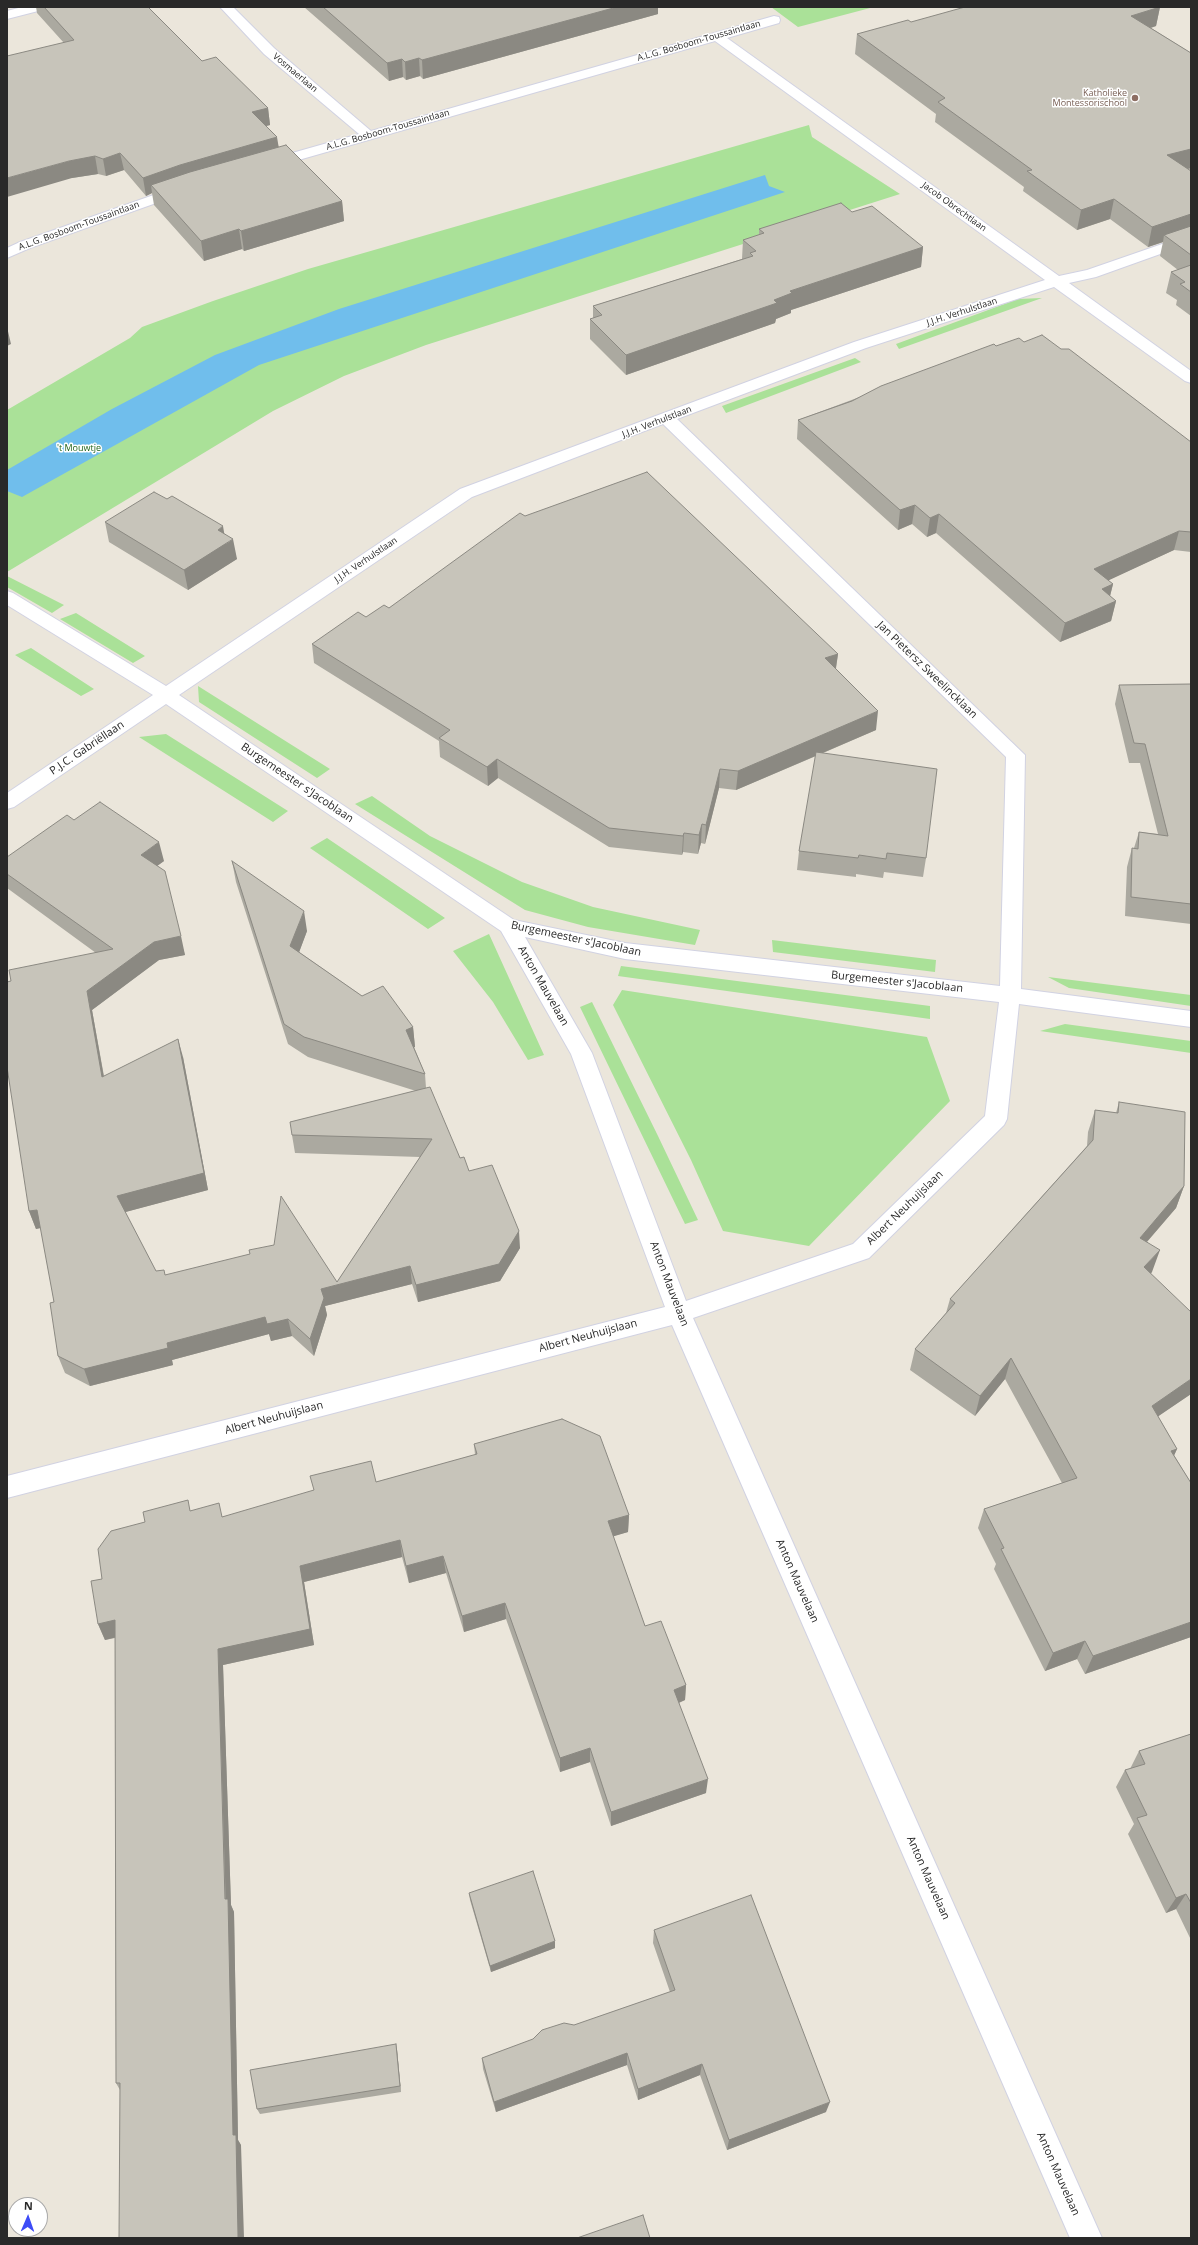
<!DOCTYPE html>
<meta charset="utf-8">
<style>
body{margin:0}
#map{position:relative;width:1198px;height:2245px;overflow:hidden;background:#ebe6db;font-family:"Open Sans",sans-serif}
canvas{display:block}
.frame{position:absolute;inset:0;border:8px solid #292929;pointer-events:none}
.north{position:absolute;left:8px;top:2197px;width:40px;height:40px;box-sizing:border-box;background:#fff;border:1px solid #a9a9a9;border-radius:50%;rotate:2deg;font-size:11px;font-weight:700;line-height:16px;text-align:center;color:#292929}
.north::after{content:'';display:block;margin:auto;width:14px;height:18px;background:#3d4cf7;clip-path:polygon(50% 0,100% 100%,50% 72%,0 100%)}
</style>
<div id="map">
<canvas width="1198" height="2245"></canvas>
<div class="frame"></div>
<div class="north">N</div>
</div>
<script>
const g = document.querySelector('canvas').getContext('2d');
g.lineJoin = 'round';
function fillPath(path, color) { g.fillStyle = color; g.fill(path, 'evenodd'); }
const toPath = rows => new Path2D(rows.map(r => 'M' + r).join(''));
function strokePath(path, color, width, dash) { g.strokeStyle = color; g.lineWidth = width; g.lineCap = dash ? 'butt' : 'round'; g.setLineDash(dash || []); g.stroke(path); }
function drawText(font, color, halo, rows, align = 'center') {
  g.font = font + ' "Open Sans",sans-serif'; g.lineWidth = 3; g.setLineDash([]); g.textBaseline = 'middle'; g.strokeStyle = halo; g.fillStyle = color; for (const [text, x, y, turn = 0] of rows) {
    g.save(); g.translate(x, y); g.rotate((+turn || 0) * Math.PI / 180); g.textAlign = isNaN(turn) ? turn : align; if (halo) g.strokeText(text, 0, 0); g.fillText(text, 0, 0); g.restore();
  }
}
fillPath(toPath([
 [771,7,874,7,798,27],
 [809,125,812,137,900,194,426,345,344,376,273,411,7,572,7,410,130,338,142,327,213,301,308,269],
 [1042,298,899,349,896,344,1018,299],
 [855,358,861,362,726,413,722,406],
 [7,576,64,605,52,613,7,587],
 [76,613,145,656,133,663,60,619],
 [31,648,94,689,81,696,15,655],
 [198,686,330,769,317,778,199,702],
 [166,734,288,811,273,822,139,737],
 [372,796,430,836,522,882,593,907,700,930,695,945,588,927,525,910,355,804],
 [327,838,445,918,428,929,310,848],
 [489,934,544,1055,528,1060,493,1002,453,951],
 [772,940,936,960,935,972,773,952],
 [621,966,930,1006,930,1019,618,976],
 [1048,977,1191,995,1191,1006,1069,988],
 [622,990,927,1037,950,1101,809,1246,723,1231,691,1160,613,1005],
 [592,1002,658,1136,698,1220,685,1224,580,1007],
 [1065,1024,1191,1041,1191,1053,1040,1031]
]), '#aae198');
fillPath(toPath([
 [765,175,769,186,785,192,259,365,22,497,7,491,7,470,112,409,215,355,339,309]
]), '#70beec');
const minor = toPath([
 [22,7,43,7,42,10,7,19,7,11,22,7],
 [220,7,233,7,274,48,371,131,774,16,779,17,780,20,779,23,727,38,1059,276,1087,270,1191,234,1191,243,1096,277,1069,283,1191,371,1191,383,1185,381,1054,287,866,348,677,419,1025,755,1021,989,1191,1011,1191,1027,1019,1004,1007,1119,1004,1125,869,1258,693,1318,1102,2238,1070,2238,672,1325,7,1498,7,1476,665,1307,571,1054,501,931,166,704,14,807,7,809,7,793,153,695,7,605,7,591,13,593,166,686,460,489,854,342,1045,280,715,41,274,167,264,167,262,164,264,161,359,134,264,54,220,7],
 [663,424,1006,757,1000,986,625,943,514,920,179,695,472,497,663,424],
 [525,937,625,959,999,1002,985,1116,853,1244,686,1301,592,1053,525,937],
 [182,185,187,186,189,189,187,192,30,248,7,258,7,248,20,242,182,185]
]);
strokePath(minor, '#d1d2e2', 2);
fillPath(minor, '#fff');
fillPath(toPath([
 [36,7,148,7,202,61,268,108,270,125,266,126,279,147,342,201,344,221,244,251,242,249,204,261,154,205,152,193,146,196,124,170,106,176,98,174,72,178,64,43,37,13],
 [304,7,658,7,658,14,423,79,420,76,406,80,403,77,389,81],
 [1160,7,1156,26,1151,28,1191,53,1191,168,1189,169,1191,171,1191,316,1176,305,1177,300,1166,293,1171,272,1178,270,1160,256,1163,242,1148,247,1110,219,1077,230,1023,191,1024,187,935,122,936,114,855,54,857,34,911,22],
 [852,212,923,247,921,267,791,310,791,313,776,319,775,323,626,375,590,339,590,319,593,318,593,306,742,259,743,240,759,235,759,229],
 [1024,342,1061,349,1191,442,1191,552,1174,550,1108,580,1113,584,1110,596,1116,601,1111,621,1060,642,936,533,927,537,912,524,898,530,797,439,798,420,996,346],
 [167,499,224,534,237,559,188,590,109,542,105,522],
 [525,516,838,654,836,669,876,730,823,753,926,858,923,877,884,872,883,878,856,874,856,877,797,870,799,851,816,756,736,790,719,788,705,844,701,843,698,854,683,852,682,855,609,847,498,778,488,786,440,757,439,741,314,663,312,644,366,617,389,608],
 [1191,684,1191,924,1125,916,1127,867,1132,848,1134,848,1139,832,1158,834,1140,763,1129,763,1115,704,1119,685],
 [74,820,164,861,157,866,185,955,159,960,92,1010,104,1076,183,1057,208,1190,125,1212,156,1271,165,1275,337,1282,420,1157,295,1153,292,1135,416,1091,308,1057,288,1044,236,882,232,861,307,931,299,952,362,996,413,1027,415,1047,414,1047,425,1074,426,1088,460,1158,469,1171,520,1248,500,1281,418,1302,412,1284,325,1306,327,1315,314,1356,292,1336,271,1341,269,1334,172,1360,173,1365,90,1386,65,1373,58,1356,54,1302,41,1228,36,1229,29,1211,11,981,96,953,7,888,7,857],
 [1119,1102,1184,1186,1176,1208,1147,1242,1152,1272,1151,1273,1191,1394,1158,1416,1177,1449,1174,1455,1191,1483,1191,1637,1085,1674,1077,1659,1045,1671,994,1569,996,1564,978,1528,984,1509,1062,1483,1005,1379,975,1416,910,1370,915,1349,946,1313,950,1299,1087,1146,1088,1132,1095,1110,1116,1113],
 [474,1444,629,1515,628,1532,613,1536,645,1626,686,1685,685,1700,679,1703,706,1793,611,1826,590,1762,560,1772,506,1619,464,1632,446,1573,409,1583,402,1557,304,1582,314,1645,223,1665,231,1905,234,1912,238,2140,241,2145,120,2090,116,2083,115,1638,105,1640,98,1624,102,1579,191,1511,223,1517,376,1482,475,1455],
 [1191,1734,1191,1940,1176,1909,1166,1913,1128,1834,1134,1824,1116,1787,1125,1770,1130,1769,1139,1751],
 [469,1893,555,1948,491,1972,470,1900],
 [654,1930,826,2112,727,2150,700,2075,638,2100,627,2065,496,2112,483,2069,482,2058,670,1992,653,1943],
 [396,2044,397,2050,401,2092,260,2114,257,2109]
]), '#aba9a0');
fillPath(toPath([
 [617,7,658,7,658,14,423,79,422,60],
 [1160,7,1156,26,1127,35,1131,16],
 [419,58,420,76,406,80,405,62],
 [402,59,403,77,389,81,387,63],
 [268,108,270,125,254,129,252,112],
 [277,137,280,155,151,185,152,193,146,196,143,178,180,165],
 [1191,149,1191,168,1163,175,1167,155],
 [120,153,124,170,106,176,103,159],
 [95,156,98,174,72,178,7,197,7,178,69,161],
 [1114,199,1110,219,1077,230,1081,210],
 [342,201,344,221,244,251,241,231],
 [1191,214,1191,233,1164,235,1163,242,1148,247,1152,227],
 [239,229,242,249,204,261,201,241],
 [923,247,921,267,791,310,791,313,776,319,775,323,626,375,626,355,774,300,790,291],
 [7,327,11,344,7,346],
 [915,505,912,524,898,530,900,510],
 [939,514,936,533,927,537,930,518],
 [223,526,226,544,233,539,237,559,188,590,184,570,218,530],
 [1179,531,1174,550,1090,589,1094,569],
 [1113,584,1108,604,1102,589],
 [1116,601,1111,621,1060,642,1065,623],
 [838,654,835,673,825,658],
 [878,711,876,730,736,790,738,771],
 [497,759,498,778,488,786,487,767],
 [720,769,719,788,705,844,706,825],
 [702,824,701,843,698,854,699,835],
 [684,833,683,852,682,855,683,836],
 [159,842,164,861,146,874,141,855],
 [304,911,307,931,294,966,290,946],
 [181,936,185,955,159,960,92,1010,107,1095,102,1077,87,991,154,942],
 [413,1027,415,1047,409,1050,406,1030],
 [178,1039,183,1057,208,1190,122,1213,117,1196],
 [1184,1186,1176,1208,1132,1259,1140,1238],
 [37,1210,44,1227,36,1229,29,1211],
 [519,1231,520,1248,500,1281,418,1302,416,1285],
 [1160,1250,1152,1272,1136,1289,1144,1267],
 [410,1266,412,1284,325,1306,327,1315,314,1356,310,1339,321,1289],
 [265,1317,288,1319,292,1336,271,1341,269,1334,172,1360,173,1365,90,1386,84,1369,167,1343],
 [1011,1358,1005,1379,975,1416,980,1396],
 [1191,1379,1191,1394,1144,1426,1152,1406],
 [1177,1449,1168,1469,1171,1451],
 [629,1515,628,1532,608,1538,608,1521],
 [400,1540,402,1557,304,1582,314,1645,223,1665,231,1905,234,1912,238,2140,241,2145,244,2238,238,2238,233,2135,218,1649,300,1566],
 [443,1556,446,1573,409,1583,406,1566],
 [505,1603,506,1619,464,1632,462,1616],
 [115,1620,121,1636,105,1640,98,1624],
 [1191,1622,1191,1637,1085,1674,1093,1656],
 [1085,1641,1077,1659,1045,1671,1053,1653],
 [686,1685,685,1700,673,1705,674,1690],
 [590,1748,590,1762,560,1772,560,1758],
 [708,1779,706,1793,611,1826,611,1812],
 [1186,1894,1176,1909,1166,1913,1176,1898],
 [555,1941,555,1948,491,1972,490,1966],
 [396,2044,397,2050,401,2092,400,2086],
 [627,2053,627,2065,496,2112,494,2102],
 [702,2064,700,2075,638,2100,638,2089],
 [830,2102,826,2112,727,2150,729,2140]
]), '#8b8982');
const building = toPath([
 [44,7,148,7,202,61,216,57,268,108,252,112,277,137,180,165,143,178,120,153,103,159,95,156,69,161,7,178,7,56,74,40,44,7],
 [323,7,617,7,422,60,419,58,405,62,402,59,387,63,323,7],
 [965,7,1160,7,1131,16,1191,53,1191,149,1167,155,1191,171,1191,214,1152,227,1114,199,1081,210,1027,171,1032,170,938,102,945,98,857,34,908,20,911,22,965,7],
 [286,145,342,201,241,231,239,229,201,241,151,185,190,172,286,145],
 [841,203,852,212,872,206,923,247,790,291,792,293,774,300,777,303,626,355,590,319,602,315,593,306,753,256,750,253,756,251,743,240,764,233,759,229,841,203],
 [1191,226,1191,255,1164,235,1191,226],
 [1191,265,1191,292,1180,284,1185,282,1171,272,1191,265],
 [1042,335,1061,349,1069,349,1191,442,1191,532,1179,531,1094,569,1113,584,1102,589,1116,601,1065,623,939,514,930,518,915,505,900,510,798,420,852,401,881,386,994,344,996,346,1019,338,1024,342,1042,335],
 [647,472,838,654,825,658,878,711,738,771,720,769,706,825,702,824,699,835,684,833,683,836,609,828,497,759,487,767,439,738,450,730,312,644,358,612,366,617,384,605,389,608,520,513,525,516,647,472],
 [154,492,167,499,172,496,223,526,218,530,233,539,184,570,105,522,154,492],
 [1191,684,1191,904,1131,897,1132,848,1138,849,1139,832,1168,836,1145,744,1134,743,1119,685,1191,684],
 [816,752,937,769,926,858,887,853,886,859,859,855,858,858,799,851,816,752],
 [100,802,159,842,141,855,165,871,181,936,154,942,87,991,102,1077,178,1039,204,1173,117,1196,156,1271,164,1270,165,1275,250,1254,249,1250,274,1245,281,1196,337,1282,432,1139,292,1135,290,1122,430,1087,460,1158,464,1157,469,1171,492,1165,519,1231,499,1264,416,1285,410,1266,321,1289,324,1298,310,1339,288,1319,267,1324,265,1317,167,1343,168,1348,84,1369,58,1356,50,1303,54,1302,37,1210,29,1211,7,1067,7,982,11,981,9,970,113,949,7,874,7,857,67,815,74,820,100,802],
 [232,861,304,911,290,946,362,996,383,986,413,1027,406,1030,425,1074,304,1037,284,1024,232,861],
 [1119,1102,1185,1112,1184,1186,1140,1238,1160,1250,1144,1267,1191,1312,1191,1379,1152,1406,1177,1449,1171,1451,1191,1483,1191,1622,1093,1656,1085,1641,1053,1653,1001,1549,1004,1548,984,1509,1077,1478,1011,1358,980,1396,915,1349,955,1303,950,1299,1093,1140,1095,1110,1118,1113,1119,1102],
 [562,1419,600,1436,629,1515,608,1521,645,1626,661,1621,686,1685,674,1690,708,1779,611,1812,590,1748,560,1758,505,1603,462,1616,443,1556,406,1566,400,1540,300,1566,310,1629,218,1649,225,1899,228,1899,233,2135,236,2135,238,2238,119,2238,120,2083,116,2083,115,1620,98,1624,91,1581,102,1579,98,1549,111,1531,145,1522,143,1512,188,1500,190,1511,219,1503,222,1517,314,1490,310,1476,371,1461,376,1482,477,1454,474,1444,562,1419],
 [1191,1734,1191,1903,1186,1894,1176,1898,1137,1818,1147,1815,1125,1770,1145,1764,1139,1751,1191,1734],
 [533,1871,555,1941,490,1966,469,1893,533,1871],
 [751,1895,830,2102,729,2140,702,2064,638,2089,627,2053,494,2102,482,2058,533,2039,542,2030,564,2023,574,2025,675,1990,654,1930,751,1895],
 [396,2044,400,2086,257,2109,250,2070,396,2044],
 [643,2215,650,2238,577,2238,643,2215]
]);
fillPath(building, '#c7c4ba');
strokePath(building, '#8b8982', 1);
for (const [x, y, r, color] of [
 [1135,98,4,"#8d6e63"]
]) { const dot = new Path2D(); dot.arc(x, y, r, 0, 2 * Math.PI); g.fillStyle = color; g.fill(dot); strokePath(dot, '#fff', 1.5); }
drawText('9px', '#292929', '#fff', [
 ["A.L.G. Bosboom-Toussaintlaan",699,41,-16],
 ["Vosmaerlaan",295,73,40],
 ["A.L.G. Bosboom-Toussaintlaan",388,130,-16],
 ["Jacob Obrechtlaan",954,207,36],
 ["A.L.G. Bosboom-Toussaintlaan",79,226,-20],
 ["J.J.H. Verhulstlaan",962,312,-18],
 ["J.J.H. Verhulstlaan",657,422,-21],
 ["J.J.H. Verhulstlaan",366,560,-34]
]);
drawText('9px', '#785e54', '#fff', [
 ["Katholieke",1127,93],
 ["Montessorischool",1127,103]
], 'right');
drawText('9px', '#23651b', '#fff', [
 ["'t Mouwtje",79,448]
]);
drawText('11px', '#292929', '#fff', [
 ["Jan Pietersz Sweelincklaan",927,670,44],
 ["P.J.C. Gabriëllaan",87,748,-34],
 ["Burgemeester s'Jacoblaan",297,783,34],
 ["Burgemeester s'Jacoblaan",576,939,12],
 ["Burgemeester s'Jacoblaan",897,982,6],
 ["Anton Mauvelaan",543,986,60],
 ["Albert Neuhuijslaan",905,1208,-44],
 ["Anton Mauvelaan",669,1284,69],
 ["Albert Neuhuijslaan",588,1336,-15],
 ["Albert Neuhuijslaan",274,1418,-15],
 ["Anton Mauvelaan",797,1581,66],
 ["Anton Mauvelaan",928,1878,66],
 ["Anton Mauvelaan",1058,2174,66]
]);
</script>
